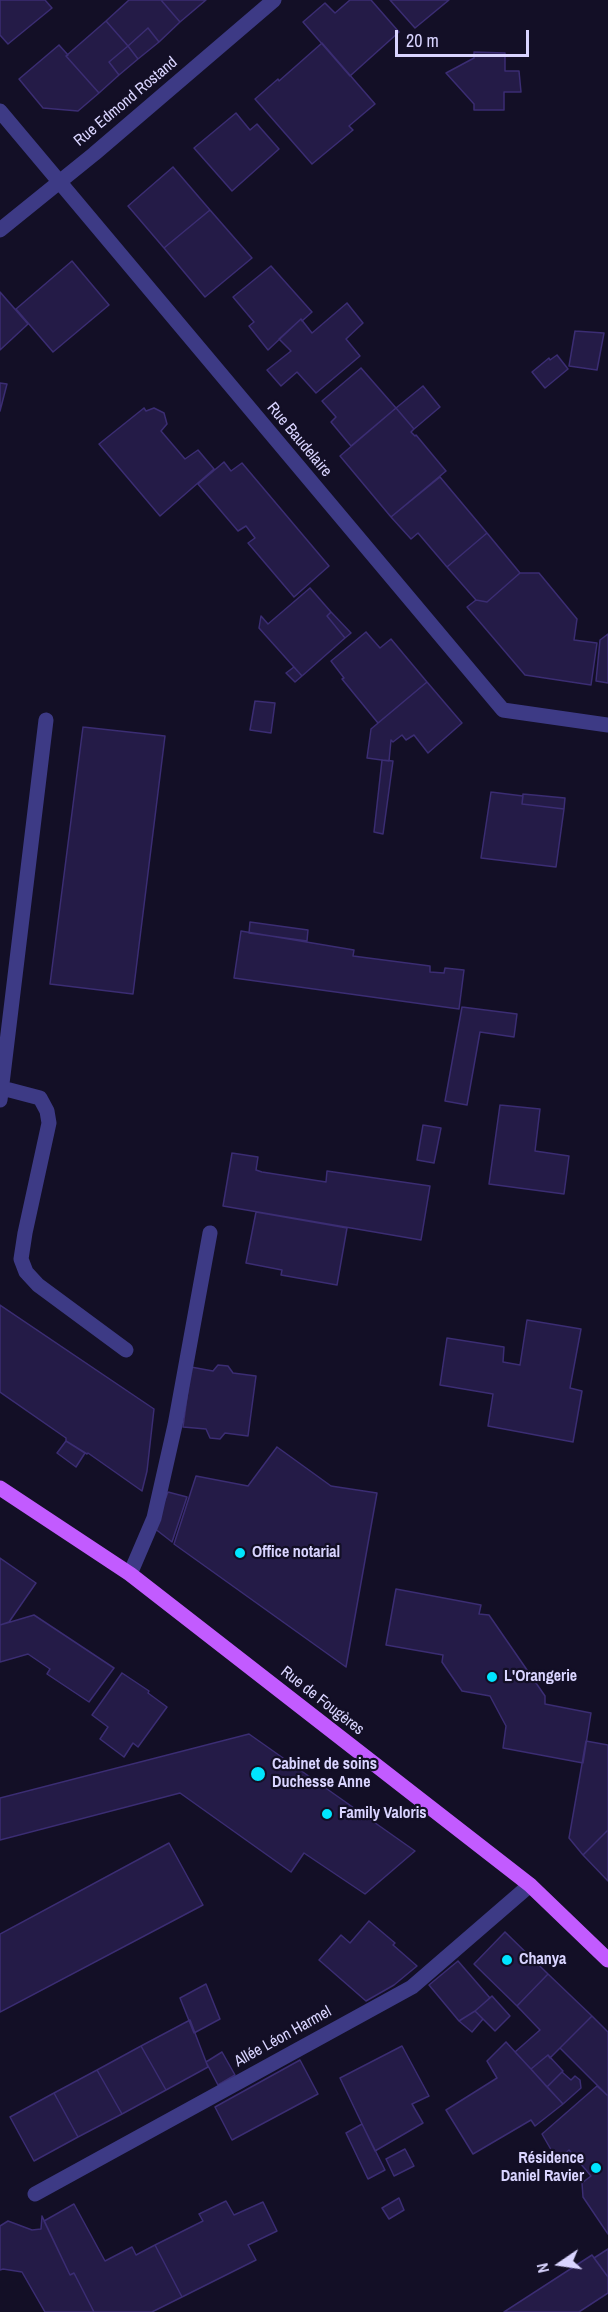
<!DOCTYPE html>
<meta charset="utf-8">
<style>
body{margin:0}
#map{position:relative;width:608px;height:2312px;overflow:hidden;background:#130f26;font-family:"Archivo Narrow",sans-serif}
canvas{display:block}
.north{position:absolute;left:530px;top:2234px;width:60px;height:60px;-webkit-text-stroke:4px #130f26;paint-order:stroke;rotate:257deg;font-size:16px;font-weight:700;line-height:24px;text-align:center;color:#d9d4ff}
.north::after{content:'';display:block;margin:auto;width:21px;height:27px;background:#d9d4ff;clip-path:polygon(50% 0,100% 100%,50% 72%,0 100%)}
.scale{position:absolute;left:395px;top:30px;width:134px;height:27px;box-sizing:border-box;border:3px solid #d9d4ff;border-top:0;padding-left:8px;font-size:18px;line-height:21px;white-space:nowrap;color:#d9d4ff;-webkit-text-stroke:4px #130f26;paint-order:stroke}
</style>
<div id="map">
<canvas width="608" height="2312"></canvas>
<div class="north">N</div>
<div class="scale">20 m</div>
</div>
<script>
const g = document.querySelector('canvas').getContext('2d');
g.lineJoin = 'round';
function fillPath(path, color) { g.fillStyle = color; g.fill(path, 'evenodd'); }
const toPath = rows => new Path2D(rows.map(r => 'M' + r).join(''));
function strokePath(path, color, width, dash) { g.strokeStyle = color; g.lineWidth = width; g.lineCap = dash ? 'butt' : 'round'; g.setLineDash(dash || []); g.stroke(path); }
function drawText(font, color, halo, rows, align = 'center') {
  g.font = font + ' "Archivo Narrow",sans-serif'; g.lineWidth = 4.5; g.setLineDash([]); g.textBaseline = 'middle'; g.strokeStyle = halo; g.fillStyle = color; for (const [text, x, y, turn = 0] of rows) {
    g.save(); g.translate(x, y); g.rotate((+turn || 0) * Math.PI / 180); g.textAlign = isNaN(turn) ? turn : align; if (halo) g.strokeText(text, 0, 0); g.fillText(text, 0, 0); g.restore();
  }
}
const building = toPath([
 [0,0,45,0,52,8,8,44,0,35,0,0],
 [129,0,161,0,180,22,159,42,148,28,128,46,106,21,129,0],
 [161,0,206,0,180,22,161,0],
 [350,0,371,0,399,32,350,76,303,22,325,3,335,13,350,0],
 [390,0,449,0,415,28,390,0],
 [106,21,128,46,109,62,119,75,99,93,66,56,106,21],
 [148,28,159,42,138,59,128,46,148,28],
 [322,43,375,104,349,126,353,130,312,164,255,99,278,79,279,81,322,43],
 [59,45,68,55,66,56,99,93,78,111,43,108,19,79,59,45],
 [128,46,138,59,119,75,109,62,128,46],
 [474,52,505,53,505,71,519,71,521,92,504,92,504,110,474,110,474,104,446,73,474,58,474,52],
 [236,113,250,130,257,124,279,149,232,191,194,148,236,113],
 [173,167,210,210,164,248,128,206,173,167],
 [210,210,252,258,205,297,164,248,210,210],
 [72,261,109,305,53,352,16,309,72,261],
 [271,266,312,312,302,321,301,319,268,350,249,326,254,322,233,297,271,266],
 [0,292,28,324,0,350,0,292],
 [347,303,363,323,346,339,360,356,316,393,297,372,281,386,267,370,291,351,279,339,301,319,312,333,347,303],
 [575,331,604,333,597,370,569,366,575,331],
 [557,355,568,369,545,388,532,372,549,358,550,360,557,355],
 [361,368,396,408,351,446,331,422,336,417,322,401,361,368],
 [0,383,7,384,0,411,0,383],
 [423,386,440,407,414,429,396,408,423,386],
 [144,408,146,411,154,408,164,413,167,424,161,431,185,459,198,450,214,469,160,516,99,444,144,408],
 [396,408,414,429,411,432,415,436,416,435,446,471,391,517,340,456,396,408],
 [224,462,231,471,242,463,329,566,294,597,248,543,255,538,246,526,238,531,198,484,224,462],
 [440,477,487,533,447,567,418,533,411,539,391,517,440,477],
 [487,533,520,573,487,602,476,600,447,567,487,533],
 [520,573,539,573,577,619,574,640,597,643,591,685,525,675,467,607,476,600,487,602,520,573],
 [310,588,331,612,327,616,345,638,302,676,259,628,261,616,268,624,310,588],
 [331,612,351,633,345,638,327,616,331,612],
 [366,632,380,648,391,639,427,682,378,723,342,679,344,678,331,661,366,632],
 [608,634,608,683,596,681,600,640,608,634],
 [294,667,302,676,295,682,286,673,294,667],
 [427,682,462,723,428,753,414,735,406,740,402,735,393,742,391,740,389,761,367,758,371,729,427,682],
 [255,701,275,703,271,733,250,730,255,701],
 [83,727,165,736,133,994,50,984,83,727],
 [382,760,393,761,383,834,374,832,382,760],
 [491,792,523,796,522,804,564,809,556,867,481,858,491,792],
 [523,794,565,798,564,809,522,804,523,794],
 [250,922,308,930,307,941,249,933,250,922],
 [241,931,354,950,353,956,430,966,430,972,444,973,445,968,464,970,459,1009,234,978,241,931],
 [462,1007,517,1014,514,1037,480,1032,467,1105,445,1101,462,1007],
 [500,1105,540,1109,535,1151,569,1156,564,1194,489,1184,500,1105],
 [423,1125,441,1128,434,1163,417,1160,423,1125],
 [232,1153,258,1157,256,1170,262,1172,326,1182,327,1171,430,1186,421,1240,223,1206,232,1153],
 [256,1212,347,1228,337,1285,281,1275,282,1270,246,1263,256,1212],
 [0,1305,154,1409,147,1471,142,1491,88,1453,87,1454,66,1441,66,1438,0,1392,0,1305],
 [527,1320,581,1329,570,1388,582,1391,573,1442,488,1426,493,1394,440,1385,447,1338,504,1347,503,1362,520,1365,527,1320],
 [218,1365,228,1366,233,1373,256,1376,248,1436,225,1433,220,1439,210,1438,206,1429,183,1427,191,1367,213,1371,218,1365],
 [66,1441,85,1453,76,1467,57,1453,66,1441],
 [277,1447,331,1486,377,1493,346,1667,174,1544,196,1476,248,1486,277,1447],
 [168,1492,187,1497,172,1542,154,1528,168,1492],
 [0,1558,36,1583,9,1622,0,1625,0,1558],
 [396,1589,481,1605,479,1614,489,1615,545,1696,545,1704,591,1713,583,1763,503,1748,506,1726,490,1696,462,1691,442,1662,443,1655,386,1645,396,1589],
 [34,1615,114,1668,89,1702,47,1674,50,1669,28,1654,0,1662,0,1625,34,1615],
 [122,1673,149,1691,148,1693,167,1707,138,1747,133,1743,124,1757,100,1739,108,1727,92,1715,122,1673],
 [249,1734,415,1851,365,1894,304,1853,291,1872,180,1793,0,1840,0,1798,249,1734],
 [586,1741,608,1745,608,1830,583,1855,569,1838,586,1741],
 [608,1830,608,1881,583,1855,608,1830],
 [169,1843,203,1905,0,2012,0,1934,169,1843],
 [369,1921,395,1943,393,1945,417,1966,394,1985,366,2001,319,1960,341,1935,350,1943,369,1921],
 [505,1932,548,1974,517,2006,474,1964,505,1932],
 [458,1961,490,1998,475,2011,459,2021,429,1985,458,1961],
 [548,1974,592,2016,550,2058,548,2055,531,2069,515,2052,540,2030,517,2006,548,1974],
 [206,1984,220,2019,194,2033,180,1998,206,1984],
 [492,1996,510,2016,495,2031,475,2011,492,1996],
 [475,2011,483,2019,472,2032,459,2021,475,2011],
 [592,2016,608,2032,608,2096,560,2048,592,2016],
 [190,2020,208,2067,166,2090,141,2046,190,2020],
 [506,2042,563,2104,535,2126,531,2120,473,2154,446,2110,497,2078,487,2061,506,2042],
 [141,2046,166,2090,122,2114,97,2070,141,2046],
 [402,2046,429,2096,412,2104,423,2123,375,2151,340,2078,402,2046],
 [222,2052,235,2075,218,2085,206,2062,222,2052],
 [548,2055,563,2071,547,2087,531,2069,548,2055],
 [300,2060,318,2094,232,2140,215,2107,300,2060],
 [97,2070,122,2114,78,2137,54,2093,97,2070],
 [562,2072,571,2080,575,2076,580,2080,581,2088,563,2104,547,2087,562,2072],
 [597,2086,608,2096,608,2234,583,2197,582,2183,591,2176,569,2150,557,2160,542,2134,597,2086],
 [54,2093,78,2137,34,2161,10,2117,54,2093],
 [362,2124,385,2170,368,2179,346,2133,362,2124],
 [405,2149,414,2166,394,2176,386,2159,405,2149],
 [399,2198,404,2210,389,2219,382,2208,399,2198],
 [226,2201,234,2215,263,2202,277,2231,248,2245,256,2260,182,2297,155,2245,203,2221,199,2214,226,2201],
 [74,2204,105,2261,132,2247,136,2255,155,2245,182,2297,152,2312,94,2312,74,2273,70,2275,44,2221,74,2204],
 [42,2216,70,2275,74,2273,94,2312,45,2312,22,2272,3,2269,0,2270,0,2226,8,2221,32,2230,41,2229,42,2216],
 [608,2249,608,2277,594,2258,608,2249],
 [592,2255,608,2277,608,2293,579,2312,504,2312,592,2255]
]);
fillPath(building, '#241b47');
strokePath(building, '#3b2d73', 1.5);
strokePath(toPath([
 [0,111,503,710,608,725],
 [0,230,94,154,274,0],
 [2,1088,40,1098,47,1111,49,1123,25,1233,21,1259,26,1272,38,1285,126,1350],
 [0,1100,46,720],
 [130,1574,154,1518,175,1425,210,1233],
 [35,2194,412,1987,530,1885]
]), '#3d3a85', 15);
strokePath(toPath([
 [0,1488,130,1574,530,1885,608,1960]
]), '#c25bff', 15);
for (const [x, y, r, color] of [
 [240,1553,6,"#00e5ff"],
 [492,1677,6,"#00e5ff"],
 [258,1774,8,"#00e5ff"],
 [327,1814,6,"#00e5ff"],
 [507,1960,6,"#00e5ff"],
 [596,2168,6,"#00e5ff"]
]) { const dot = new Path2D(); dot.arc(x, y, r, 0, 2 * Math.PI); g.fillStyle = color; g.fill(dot); strokePath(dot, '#130f26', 2); }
drawText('16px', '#d9d4ff', '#130f26', [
 ["Rue Edmond Rostand",126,102,-40],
 ["Rue Baudelaire",299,440,50],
 ["Rue de Fougères",322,1701,38],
 ["Allée Léon Harmel",283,2037,-29]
]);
drawText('bold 16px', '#d9d4ff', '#130f26', [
 ["Office notarial",252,1553],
 ["L'Orangerie",504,1677],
 ["Cabinet de soins",272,1765],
 ["Duchesse Anne",272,1783],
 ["Family Valoris",339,1814],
 ["Chanya",519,1960],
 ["Résidence",584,2159,"right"],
 ["Daniel Ravier",584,2177,"right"]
], 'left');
</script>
